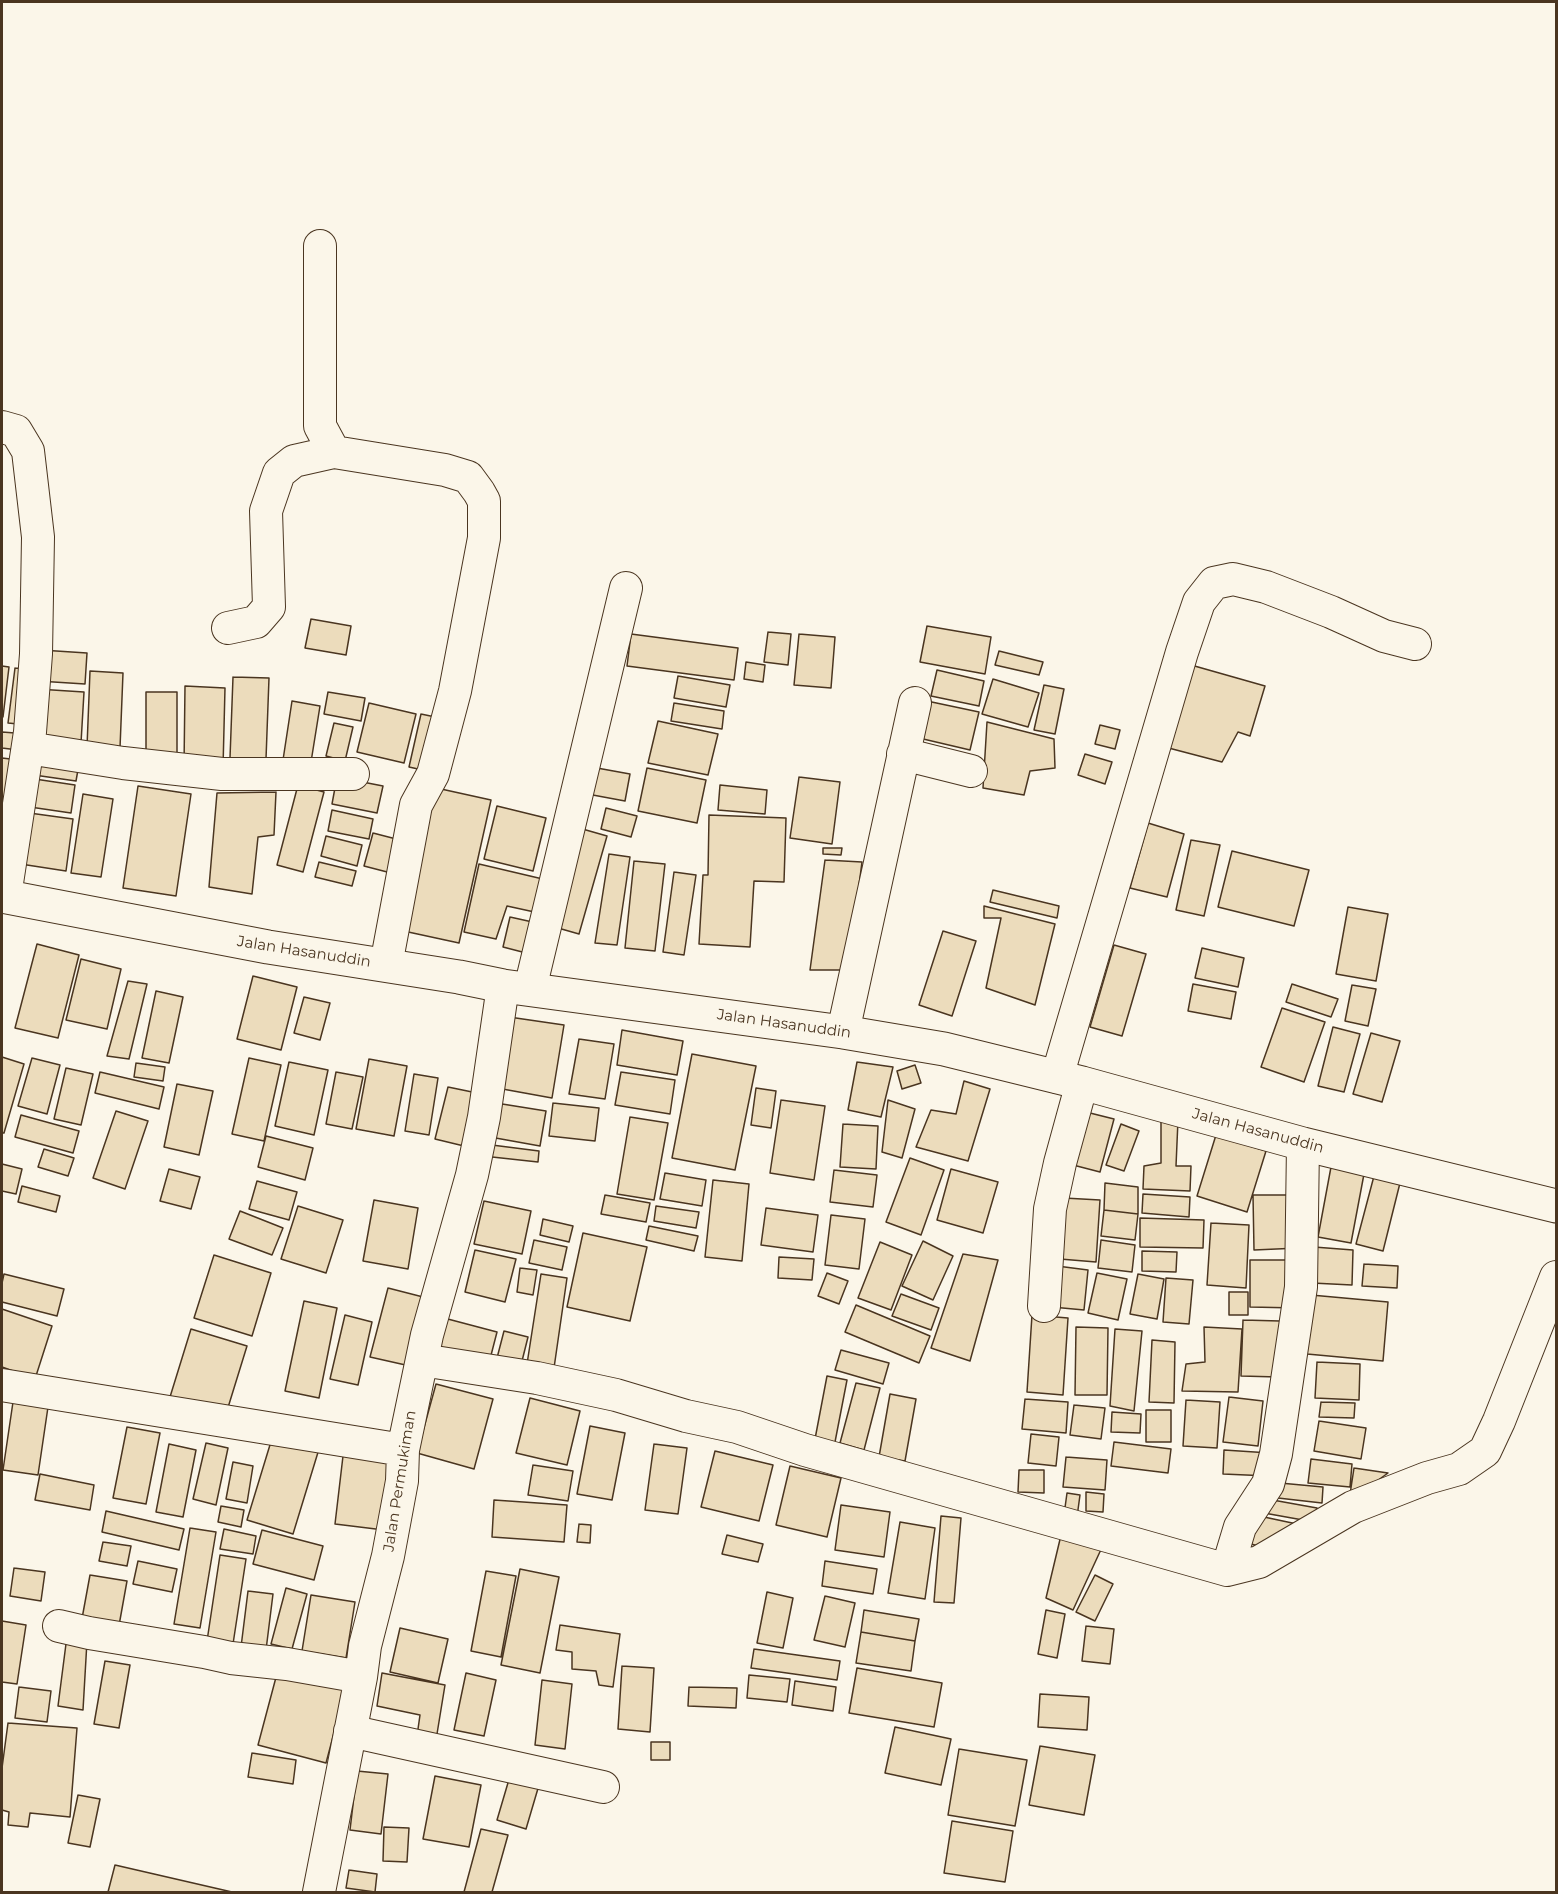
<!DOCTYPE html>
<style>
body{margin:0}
#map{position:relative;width:1558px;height:1894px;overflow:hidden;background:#fbf6e9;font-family:Montserrat,sans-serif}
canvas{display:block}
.frame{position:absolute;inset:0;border:3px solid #4a3520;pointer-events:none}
</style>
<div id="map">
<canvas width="1558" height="1894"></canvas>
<div class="frame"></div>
</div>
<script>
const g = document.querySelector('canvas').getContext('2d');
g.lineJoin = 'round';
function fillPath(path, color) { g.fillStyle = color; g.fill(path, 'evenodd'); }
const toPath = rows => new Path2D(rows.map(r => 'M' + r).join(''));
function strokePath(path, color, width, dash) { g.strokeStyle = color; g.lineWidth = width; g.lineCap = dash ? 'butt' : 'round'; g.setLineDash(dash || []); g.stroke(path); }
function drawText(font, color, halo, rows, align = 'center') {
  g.font = font + ' Montserrat,sans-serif'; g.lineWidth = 4.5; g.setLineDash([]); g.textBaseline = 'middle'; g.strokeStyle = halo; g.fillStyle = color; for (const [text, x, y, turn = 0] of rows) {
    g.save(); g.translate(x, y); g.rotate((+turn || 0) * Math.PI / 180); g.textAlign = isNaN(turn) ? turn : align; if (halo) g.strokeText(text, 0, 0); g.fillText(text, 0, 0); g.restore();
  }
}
const building = toPath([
 [311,619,351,626,346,655,305,648,311,619],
 [927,626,991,637,985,674,920,662,927,626],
 [768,632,791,634,788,665,764,662,768,632],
 [631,634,738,648,734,680,627,666,631,634],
 [799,634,835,637,831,688,794,685,799,634],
 [41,650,87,653,85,684,38,681,41,650],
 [999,651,1043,662,1039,675,995,665,999,651],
 [746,662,765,665,763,682,744,679,746,662],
 [1184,663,1265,686,1250,736,1238,732,1222,762,1161,746,1184,663],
 [2,666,9,667,3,717,2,717,2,666],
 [15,668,33,670,28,725,8,723,15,668],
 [937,670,984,681,979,706,931,696,937,670],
 [90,671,123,673,120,748,87,747,90,671],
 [678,676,730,685,726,707,674,698,678,676],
 [233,677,269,678,266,759,230,758,233,677],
 [993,679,1039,693,1028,727,982,714,993,679],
 [1044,685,1064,689,1055,734,1034,730,1044,685],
 [185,686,225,688,223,768,184,767,185,686],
 [37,689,84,692,81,743,34,740,37,689],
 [146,692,177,692,177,757,146,757,146,692],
 [328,692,365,698,361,721,324,714,328,692],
 [292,701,320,706,311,762,283,760,292,701],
 [927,701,979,712,970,750,919,738,927,701],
 [369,703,416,714,404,763,357,752,369,703],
 [674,703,724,711,722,729,671,721,674,703],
 [421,714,440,718,427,771,409,767,421,714],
 [658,721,718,734,708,775,648,763,658,721],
 [987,722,1054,739,1055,768,1030,771,1024,795,983,788,987,722],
 [334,723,353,727,345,761,326,756,334,723],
 [1100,725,1120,730,1115,749,1095,744,1100,725],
 [2,732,28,734,26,751,2,748,2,732],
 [1085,754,1112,762,1105,784,1078,775,1085,754],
 [2,758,19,760,2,842,2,758],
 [37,758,79,764,76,781,34,775,37,758],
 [586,766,630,774,625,801,582,793,586,766],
 [647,768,706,780,697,823,638,811,647,768],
 [337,777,383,786,377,813,332,804,337,777],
 [799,777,840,782,832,844,790,838,799,777],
 [28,778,75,785,71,813,23,806,28,778],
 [298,785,324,792,303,872,277,865,298,785],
 [720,785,767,790,765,814,718,810,720,785],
 [138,786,191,794,176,896,123,888,138,786],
 [432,787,491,800,459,943,399,930,432,787],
 [276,792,274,835,258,837,252,894,209,887,217,793,276,792],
 [83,794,113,799,101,877,71,873,83,794],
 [497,806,546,818,533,871,484,859,497,806],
 [606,808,637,816,631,837,601,829,606,808],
 [332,810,373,819,369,839,328,831,332,810],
 [22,812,73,819,66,871,14,863,22,812],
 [709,815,786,818,784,882,754,881,750,947,699,944,703,875,708,875,709,815],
 [1148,823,1184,834,1167,897,1130,888,1148,823],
 [579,828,607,836,579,934,551,926,579,828],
 [373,833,400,840,391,873,364,866,373,833],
 [326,836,362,845,357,866,321,856,326,836],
 [1191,840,1220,845,1204,916,1176,910,1191,840],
 [823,848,842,848,841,855,823,854,823,848],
 [1232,851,1309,870,1294,926,1218,907,1232,851],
 [609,854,630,857,617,945,595,943,609,854],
 [825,860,862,862,848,970,810,970,825,860],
 [634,861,665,864,655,951,625,948,634,861],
 [319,862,356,871,352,886,315,877,319,862],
 [479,864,547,880,539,913,507,906,496,939,464,932,479,864],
 [674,872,696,875,684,955,663,952,674,872],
 [993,890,1059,906,1057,918,990,902,993,890],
 [984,906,1055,924,1035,1005,986,988,1001,918,984,918,984,906],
 [1348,907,1388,914,1376,981,1336,974,1348,907],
 [510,917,537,923,530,954,503,947,510,917],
 [943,931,976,941,952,1016,919,1005,943,931],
 [37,944,79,955,58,1038,15,1028,37,944],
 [1114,945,1146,954,1122,1036,1090,1027,1114,945],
 [1202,948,1244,958,1238,987,1195,978,1202,948],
 [81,959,121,969,107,1029,66,1020,81,959],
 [253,976,297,987,281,1050,237,1039,253,976],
 [128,981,147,984,129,1059,107,1056,128,981],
 [1193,984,1236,992,1231,1019,1188,1011,1193,984],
 [1292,984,1338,999,1331,1017,1286,1002,1292,984],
 [1352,985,1376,989,1368,1026,1345,1021,1352,985],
 [156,991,183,997,169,1063,142,1058,156,991],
 [304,997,330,1003,320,1040,294,1033,304,997],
 [1282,1008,1325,1022,1304,1082,1261,1067,1282,1008],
 [509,1017,564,1025,552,1098,497,1088,509,1017],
 [1333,1027,1360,1034,1344,1092,1318,1086,1333,1027],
 [622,1030,683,1041,677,1075,617,1065,622,1030],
 [1371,1033,1400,1041,1382,1102,1353,1094,1371,1033],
 [579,1039,614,1044,605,1099,569,1094,579,1039],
 [692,1054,756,1066,735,1170,672,1158,692,1054],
 [2,1057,24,1064,4,1133,2,1133,2,1057],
 [32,1058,60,1065,47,1114,18,1106,32,1058],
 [249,1058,281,1065,264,1141,232,1134,249,1058],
 [369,1059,407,1066,394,1136,356,1129,369,1059],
 [289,1062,328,1070,314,1135,275,1126,289,1062],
 [857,1062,893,1067,881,1117,848,1110,857,1062],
 [136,1063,165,1067,163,1081,134,1077,136,1063],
 [915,1065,921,1083,902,1089,897,1071,915,1065],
 [66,1068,93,1074,81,1125,54,1119,66,1068],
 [100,1072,164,1087,159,1109,95,1093,100,1072],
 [336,1072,363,1077,352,1129,326,1124,336,1072],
 [621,1072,675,1080,670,1114,615,1105,621,1072],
 [414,1074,438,1078,429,1135,405,1131,414,1074],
 [964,1081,990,1089,968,1161,916,1147,931,1110,956,1114,964,1081],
 [177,1084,213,1091,199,1155,164,1147,177,1084],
 [448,1087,477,1093,464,1146,435,1139,448,1087],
 [756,1088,776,1091,771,1128,751,1125,756,1088],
 [781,1100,825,1106,814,1180,770,1173,781,1100],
 [888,1100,915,1109,902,1158,882,1152,888,1100],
 [496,1103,546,1111,540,1146,490,1137,496,1103],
 [553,1103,599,1108,595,1141,549,1136,553,1103],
 [116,1111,148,1121,125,1189,93,1178,116,1111],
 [1086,1112,1114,1119,1100,1172,1073,1165,1086,1112],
 [21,1115,79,1131,73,1153,15,1137,21,1115],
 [630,1117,668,1123,654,1200,617,1194,630,1117],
 [1161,1119,1178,1120,1176,1166,1191,1166,1190,1191,1143,1189,1144,1166,1161,1163,1161,1119],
 [843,1124,878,1126,876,1169,840,1167,843,1124],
 [1121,1124,1139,1131,1124,1171,1106,1165,1121,1124],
 [1216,1135,1266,1151,1247,1212,1197,1196,1216,1135],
 [266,1136,313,1148,305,1180,258,1167,266,1136],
 [484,1144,539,1151,538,1162,483,1156,484,1144],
 [44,1149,74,1158,68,1176,38,1167,44,1149],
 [910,1158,944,1170,921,1235,886,1222,910,1158],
 [2,1164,22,1169,16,1194,2,1191,2,1164],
 [1331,1167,1364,1174,1351,1243,1318,1237,1331,1167],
 [169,1169,200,1177,191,1209,160,1201,169,1169],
 [951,1169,998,1182,983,1233,937,1220,951,1169],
 [834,1170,877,1175,873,1207,830,1202,834,1170],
 [665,1173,706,1180,702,1206,660,1199,665,1173],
 [1374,1176,1400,1183,1383,1251,1356,1244,1374,1176],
 [713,1180,749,1184,742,1261,705,1257,713,1180],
 [257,1181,297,1192,289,1220,249,1209,257,1181],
 [1105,1183,1138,1187,1138,1214,1104,1210,1105,1183],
 [22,1186,60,1196,56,1212,18,1202,22,1186],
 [1143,1194,1190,1197,1189,1217,1142,1213,1143,1194],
 [605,1195,650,1203,646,1222,601,1214,605,1195],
 [1253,1195,1297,1195,1299,1248,1254,1250,1253,1195],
 [1064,1198,1100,1200,1096,1262,1060,1259,1064,1198],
 [374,1200,418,1208,408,1269,363,1261,374,1200],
 [484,1201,531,1211,522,1254,474,1244,484,1201],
 [298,1206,343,1220,326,1273,281,1259,298,1206],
 [656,1206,699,1212,696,1228,654,1221,656,1206],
 [766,1208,818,1215,813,1252,761,1245,766,1208],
 [1104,1210,1138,1214,1135,1240,1101,1236,1104,1210],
 [240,1211,283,1228,272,1255,229,1239,240,1211],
 [831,1215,865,1219,859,1269,825,1265,831,1215],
 [1140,1218,1204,1220,1203,1248,1140,1247,1140,1218],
 [543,1219,573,1226,569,1242,540,1235,543,1219],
 [1211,1223,1249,1225,1246,1288,1207,1285,1211,1223],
 [649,1226,698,1236,694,1251,646,1240,649,1226],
 [583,1233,647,1247,630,1321,567,1307,583,1233],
 [534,1240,567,1247,562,1270,529,1263,534,1240],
 [1101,1240,1135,1245,1132,1272,1098,1268,1101,1240],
 [923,1241,953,1256,933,1300,902,1286,923,1241],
 [880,1242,912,1255,891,1310,858,1298,880,1242],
 [1314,1247,1353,1250,1352,1285,1312,1283,1314,1247],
 [475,1250,516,1259,505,1302,465,1292,475,1250],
 [1142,1251,1177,1252,1176,1272,1142,1271,1142,1251],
 [963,1254,998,1260,970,1361,931,1348,963,1254],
 [214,1255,271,1273,252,1336,194,1318,214,1255],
 [779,1257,814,1259,812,1280,778,1278,779,1257],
 [1250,1260,1297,1260,1297,1308,1250,1307,1250,1260],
 [1364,1264,1398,1266,1397,1288,1362,1286,1364,1264],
 [1057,1266,1088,1270,1084,1310,1052,1307,1057,1266],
 [520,1268,537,1270,533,1295,517,1292,520,1268],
 [827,1273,848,1281,839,1304,818,1296,827,1273],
 [1097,1273,1127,1279,1118,1320,1088,1313,1097,1273],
 [4,1274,64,1289,57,1316,2,1302,2,1283,4,1274],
 [541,1274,567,1278,554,1368,527,1364,541,1274],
 [1138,1274,1164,1279,1157,1319,1130,1314,1138,1274],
 [1166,1278,1193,1280,1189,1324,1163,1322,1166,1278],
 [388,1288,427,1298,410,1366,370,1357,388,1288],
 [1229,1292,1248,1292,1248,1315,1229,1315,1229,1292],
 [901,1294,939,1308,931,1330,892,1316,901,1294],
 [1311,1295,1388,1302,1383,1361,1307,1354,1311,1295],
 [304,1301,337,1308,319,1398,285,1391,304,1301],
 [856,1305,930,1336,919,1363,845,1332,856,1305],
 [2,1309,52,1326,35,1379,2,1367,2,1309],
 [345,1315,372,1322,358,1385,330,1379,345,1315],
 [1032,1315,1068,1318,1063,1395,1027,1392,1032,1315],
 [444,1318,497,1332,489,1363,436,1349,444,1318],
 [1243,1320,1280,1321,1278,1377,1241,1376,1243,1320],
 [1076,1327,1108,1328,1107,1395,1075,1395,1076,1327],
 [1204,1327,1242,1329,1238,1392,1182,1391,1186,1364,1205,1362,1204,1327],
 [191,1329,247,1346,226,1414,170,1397,191,1329],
 [1115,1329,1142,1331,1134,1411,1110,1406,1115,1329],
 [504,1331,528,1337,521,1365,497,1358,504,1331],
 [1152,1340,1175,1342,1174,1403,1149,1402,1152,1340],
 [841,1350,889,1363,883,1384,835,1370,841,1350],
 [1317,1362,1360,1364,1359,1400,1315,1398,1317,1362],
 [827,1376,847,1380,835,1442,815,1439,827,1376],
 [856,1383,880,1388,864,1450,840,1443,856,1383],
 [436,1384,493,1399,474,1469,417,1453,436,1384],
 [890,1394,916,1399,905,1461,879,1457,890,1394],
 [1229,1397,1263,1401,1258,1446,1223,1442,1229,1397],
 [530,1398,580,1411,567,1465,516,1453,530,1398],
 [1025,1399,1068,1402,1066,1433,1022,1429,1025,1399],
 [1186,1400,1220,1402,1217,1448,1183,1446,1186,1400],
 [13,1402,48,1407,38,1475,3,1470,13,1402],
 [1321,1402,1355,1403,1354,1418,1319,1417,1321,1402],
 [1074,1405,1105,1408,1101,1439,1070,1435,1074,1405],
 [1146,1410,1171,1410,1171,1442,1146,1442,1146,1410],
 [1112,1412,1141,1414,1140,1433,1111,1432,1112,1412],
 [1319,1421,1366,1428,1361,1459,1314,1451,1319,1421],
 [590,1426,625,1433,612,1500,577,1494,590,1426],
 [127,1427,160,1433,146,1504,113,1498,127,1427],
 [1031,1434,1059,1437,1056,1466,1028,1463,1031,1434],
 [273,1435,319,1449,293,1534,247,1520,273,1435],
 [1114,1442,1171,1449,1168,1473,1111,1466,1114,1442],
 [206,1443,228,1448,216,1505,193,1499,206,1443],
 [169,1444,196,1450,183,1517,156,1512,169,1444],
 [654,1444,687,1448,678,1514,645,1510,654,1444],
 [1224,1450,1270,1453,1269,1476,1223,1474,1224,1450],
 [715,1451,773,1465,759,1521,701,1507,715,1451],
 [343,1456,392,1462,384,1530,335,1524,343,1456],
 [1066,1457,1107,1460,1105,1490,1063,1487,1066,1457],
 [1311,1459,1352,1464,1350,1487,1308,1483,1311,1459],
 [233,1462,253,1466,247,1503,226,1499,233,1462],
 [533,1465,573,1471,568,1501,528,1495,533,1465],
 [790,1466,841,1478,827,1537,776,1525,790,1466],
 [1354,1468,1388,1473,1349,1501,1354,1468],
 [1019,1470,1044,1470,1044,1493,1018,1492,1019,1470],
 [40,1474,94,1485,90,1510,35,1500,40,1474],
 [1280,1483,1323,1487,1322,1503,1278,1498,1280,1483],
 [1086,1492,1104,1494,1103,1512,1086,1511,1086,1492],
 [1067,1493,1080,1495,1077,1517,1064,1515,1067,1493],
 [1267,1499,1317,1508,1314,1522,1264,1513,1267,1499],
 [494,1500,567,1505,564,1542,492,1537,494,1500],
 [841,1505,890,1512,884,1557,835,1550,841,1505],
 [221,1506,244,1510,241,1527,218,1522,221,1506],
 [106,1511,184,1529,179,1550,102,1532,106,1511],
 [1250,1514,1311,1527,1276,1551,1244,1542,1250,1514],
 [941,1516,961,1518,954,1603,934,1602,941,1516],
 [900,1522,935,1528,925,1599,888,1593,900,1522],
 [579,1524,591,1525,590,1543,577,1542,579,1524],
 [190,1528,216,1532,200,1628,174,1624,190,1528],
 [224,1529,256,1536,253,1554,220,1549,224,1529],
 [262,1530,323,1546,314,1580,253,1564,262,1530],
 [1062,1531,1104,1543,1073,1610,1046,1598,1062,1531],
 [727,1535,763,1544,758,1562,722,1554,727,1535],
 [103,1542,131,1546,127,1566,99,1561,103,1542],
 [220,1555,246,1559,233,1644,207,1641,220,1555],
 [138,1561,177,1569,172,1592,133,1584,138,1561],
 [825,1561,877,1569,873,1594,822,1586,825,1561],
 [14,1568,45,1572,41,1601,10,1596,14,1568],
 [520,1569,559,1577,540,1673,501,1665,520,1569],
 [486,1571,516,1576,501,1657,471,1651,486,1571],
 [90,1575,127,1581,118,1631,81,1624,90,1575],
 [1095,1575,1113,1584,1095,1621,1076,1612,1095,1575],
 [286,1588,307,1594,292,1649,271,1644,286,1588],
 [248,1591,273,1594,265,1658,240,1655,248,1591],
 [767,1592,793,1598,783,1648,757,1643,767,1592],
 [311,1595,355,1602,346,1658,302,1651,311,1595],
 [825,1596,855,1603,845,1647,814,1640,825,1596],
 [864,1610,919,1619,915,1641,861,1632,864,1610],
 [1046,1610,1065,1614,1057,1658,1038,1654,1046,1610],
 [2,1621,26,1625,17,1684,2,1682,2,1621],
 [560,1625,620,1634,613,1687,599,1685,596,1671,572,1669,572,1652,556,1650,560,1625],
 [1086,1626,1114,1629,1110,1664,1082,1661,1086,1626],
 [400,1628,448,1639,438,1683,390,1672,400,1628],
 [861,1632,915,1641,911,1671,856,1663,861,1632],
 [67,1636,87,1641,83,1710,58,1706,67,1636],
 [754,1649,840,1661,837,1680,751,1668,754,1649],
 [105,1661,130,1665,119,1728,94,1724,105,1661],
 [279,1666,347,1684,326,1763,258,1745,279,1666],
 [622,1666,654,1668,650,1732,618,1729,622,1666],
 [857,1668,942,1683,934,1727,849,1713,857,1668],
 [382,1673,445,1685,436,1740,417,1736,420,1715,377,1706,382,1673],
 [466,1673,496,1680,484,1736,454,1730,466,1673],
 [749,1675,790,1679,787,1702,747,1698,749,1675],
 [542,1680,572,1684,565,1749,535,1745,542,1680],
 [795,1681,836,1687,833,1711,792,1705,795,1681],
 [19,1687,51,1691,47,1722,15,1718,19,1687],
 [689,1687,737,1688,736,1708,688,1706,689,1687],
 [1040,1694,1089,1697,1087,1730,1038,1727,1040,1694],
 [8,1723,77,1728,70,1817,30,1813,28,1827,8,1825,9,1812,2,1810,2,1768,8,1723],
 [895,1727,951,1739,941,1785,885,1773,895,1727],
 [651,1742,670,1742,670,1760,651,1760,651,1742],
 [1040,1746,1095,1755,1084,1815,1029,1805,1040,1746],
 [959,1749,1027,1760,1015,1826,948,1815,959,1749],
 [252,1753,296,1760,293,1784,248,1777,252,1753],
 [357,1771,388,1774,381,1834,350,1830,357,1771],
 [435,1776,481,1785,469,1847,423,1839,435,1776],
 [510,1776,539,1785,526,1829,497,1820,510,1776],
 [78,1795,100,1799,90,1847,68,1843,78,1795],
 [952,1821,1013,1831,1005,1882,944,1873,952,1821],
 [384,1827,409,1828,407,1862,383,1861,384,1827],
 [481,1829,508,1835,492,1892,464,1892,481,1829],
 [115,1865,232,1892,108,1892,115,1865],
 [349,1870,377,1874,375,1892,346,1888,349,1870]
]);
fillPath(building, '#ecdcbc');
strokePath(building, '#4a3520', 1.5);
const street = toPath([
 [320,246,320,426,334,452,445,470,468,477,479,492,484,501,484,538,455,691,433,774,416,805,386,965],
 [2,427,16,431,28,451,38,537,36,654,30,732,5,896],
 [228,628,256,622,269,607,266,511,279,473,294,461,334,452],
 [28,748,123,763,222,774,353,774],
 [903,754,971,771],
 [530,989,626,588],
 [843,1032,915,703],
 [1057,1077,1182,652,1199,602,1214,583,1233,579,1266,587,1331,612,1384,636,1415,644],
 [1044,1306,1050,1209,1060,1163,1082,1083],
 [422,1360,537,1378,616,1395,686,1416,737,1427,805,1450,1227,1570,1259,1562,1353,1507,1427,1478,1459,1469,1485,1451,1499,1421,1556,1277],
 [2,1385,403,1450],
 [1227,1570,1240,1527,1268,1484,1276,1454,1301,1287,1303,1144],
 [59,1626,89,1633,204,1652,231,1658,287,1664,361,1677,365,1646,388,1556,402,1481,403,1450,427,1335,472,1175,484,1117,503,986],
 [350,1731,603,1787],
 [319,1892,361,1677]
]);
const secondary = toPath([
 [2,896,268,947,459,977,503,986,843,1032,944,1049,1082,1083,1303,1144,1556,1206]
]);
strokePath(street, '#4a3520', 34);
strokePath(secondary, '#4a3520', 35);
strokePath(street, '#fbf6e9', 32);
strokePath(secondary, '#fbf6e9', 33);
drawText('15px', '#4a3520', '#fbf6e9', [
 ["Jalan Hasanuddin",304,952,9],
 ["Jalan Hasanuddin",784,1024,8],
 ["Jalan Hasanuddin",1258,1131,15],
 ["Jalan Permukiman",400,1481,-81]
]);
</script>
